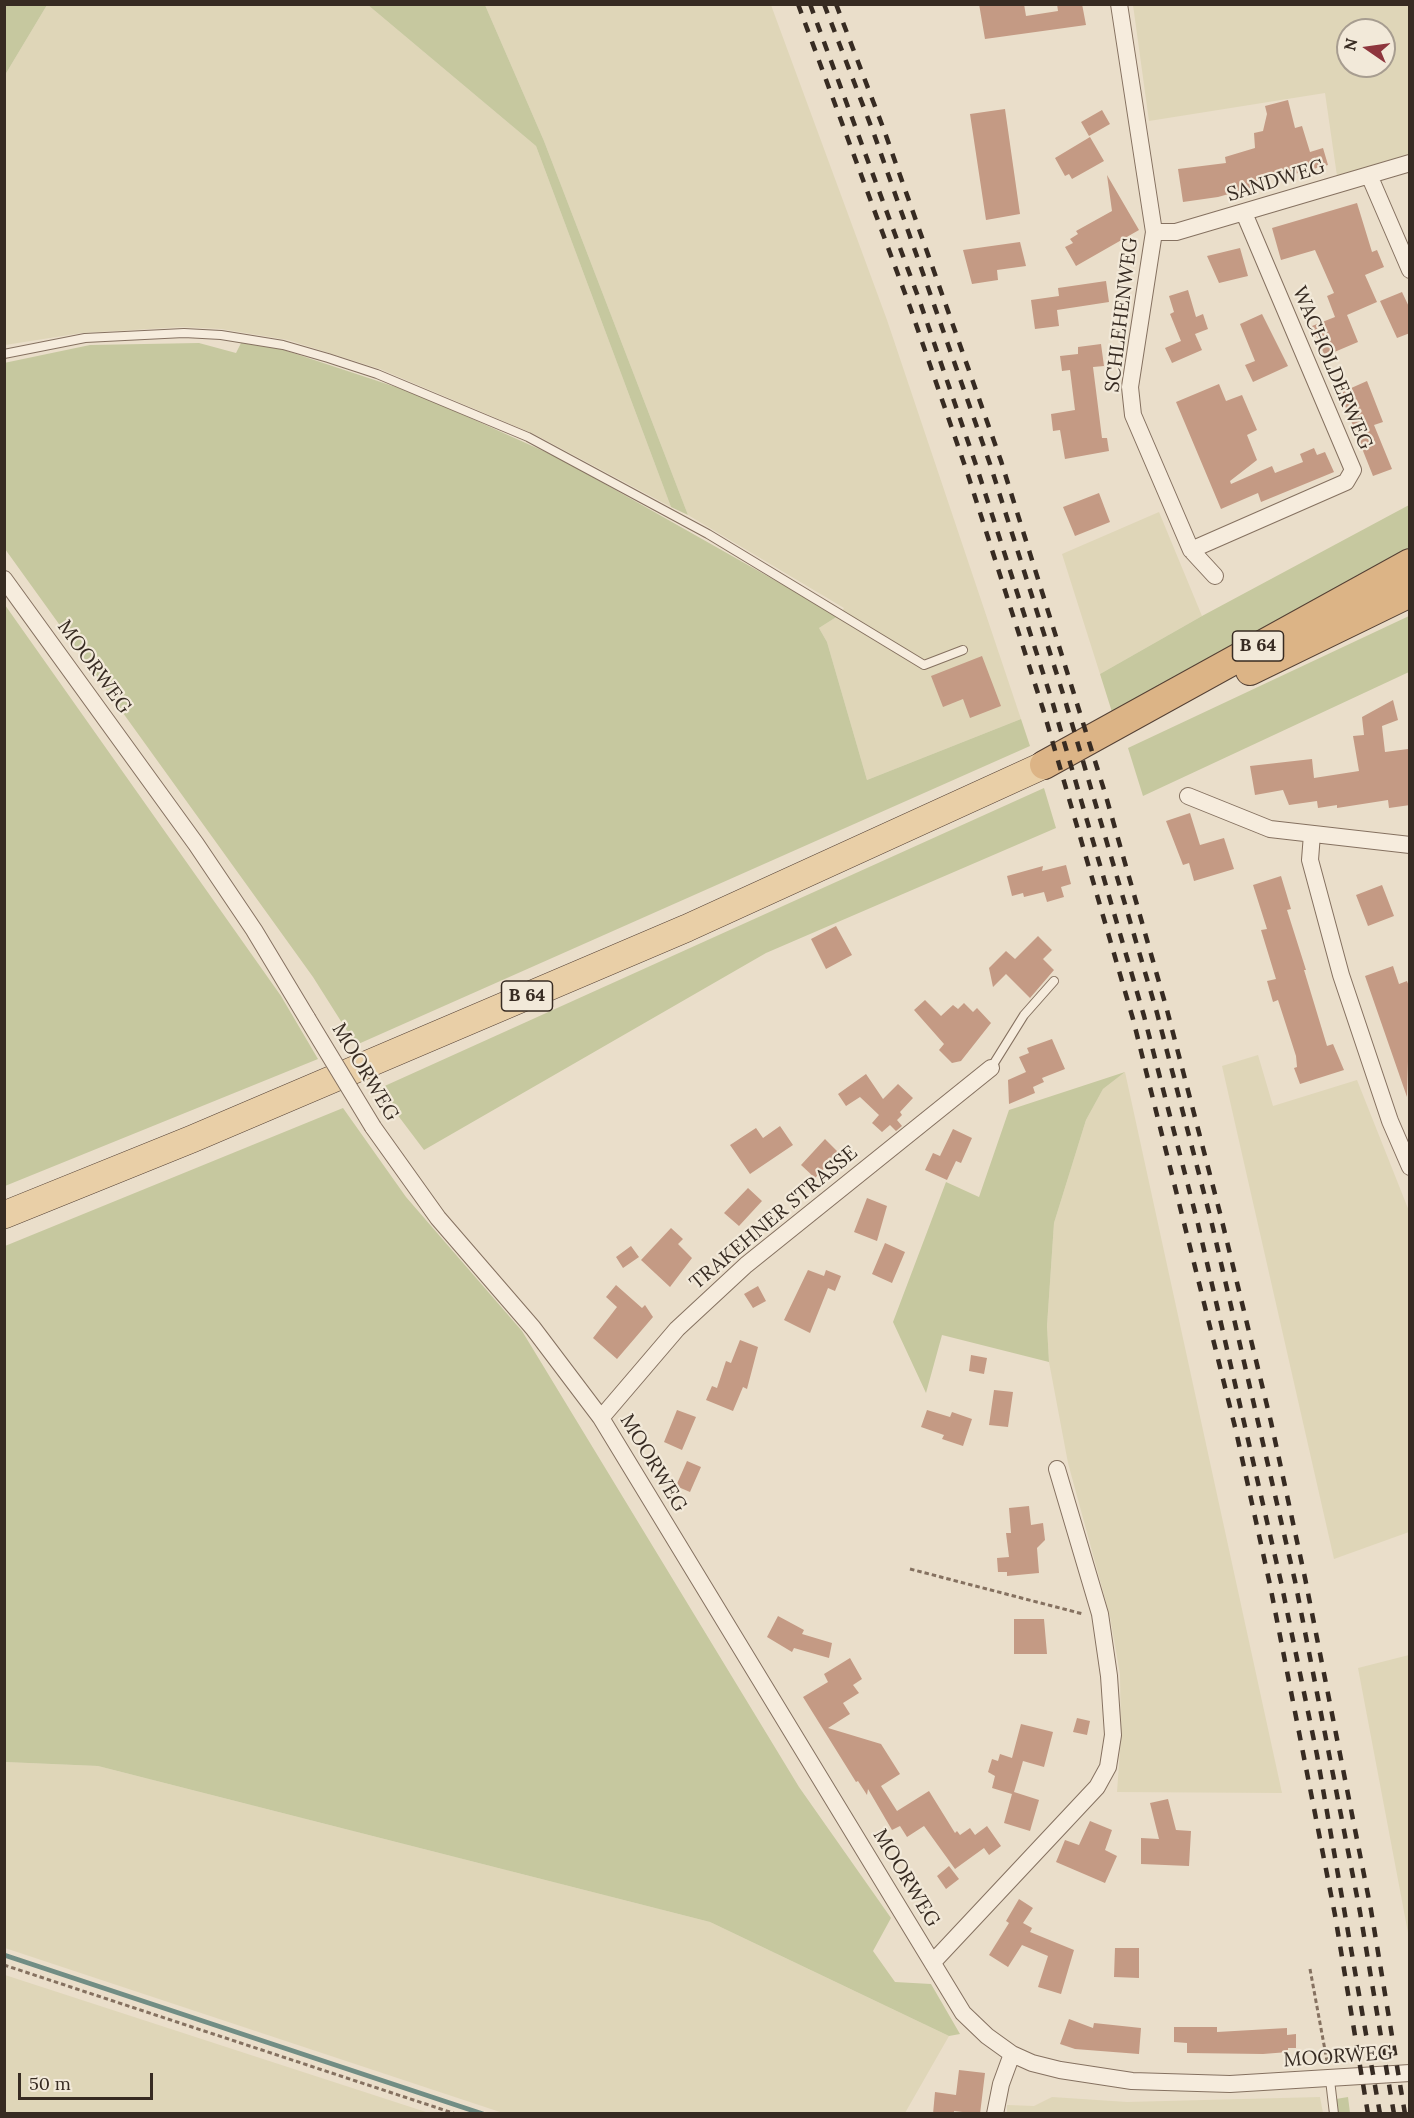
<!DOCTYPE html>
<style>
body{margin:0}
#map{position:relative;width:1414px;height:2118px;overflow:hidden;background:#eadeca;font-family:Lora,serif}
canvas{display:block}
.frame{position:absolute;inset:0;border:6px solid #372b22;pointer-events:none}
.north{position:absolute;left:1336px;top:18px;width:60px;height:60px;box-sizing:border-box;background:#f2e9d9;border:2px solid #a79d90;border-radius:50%;rotate:283deg;font-size:16px;font-weight:700;line-height:24px;text-align:center;color:#372b22}
.north::after{content:'';display:block;margin:auto;width:21px;height:27px;background:#8e363d;clip-path:polygon(50% 0,100% 100%,50% 72%,0 100%)}
.scale{position:absolute;left:18px;top:2073px;width:135px;height:27px;box-sizing:border-box;border:3px solid #372b22;border-top:0;padding-left:8px;font-size:18px;line-height:21px;white-space:nowrap;color:#372b22;-webkit-text-stroke:4px #f2e9d9;paint-order:stroke}
</style>
<div id="map">
<canvas width="1414" height="2118"></canvas>
<div class="frame"></div>
<div class="north">N</div>
<div class="scale">50 m</div>
</div>
<script>
const g = document.querySelector('canvas').getContext('2d');
g.lineJoin = 'round';
function fillPath(path, color) { g.fillStyle = color; g.fill(path, 'evenodd'); }
const toPath = rows => new Path2D(rows.map(r => 'M' + r).join(''));
function strokePath(path, color, width, dash) { g.strokeStyle = color; g.lineWidth = width; g.lineCap = dash ? 'butt' : 'round'; g.setLineDash(dash || []); g.stroke(path); }
function drawText(font, color, halo, rows, align = 'center') {
  g.font = font + ' Lora,serif'; g.lineWidth = 4.5; g.setLineDash([]); g.textBaseline = 'middle'; g.strokeStyle = halo; g.fillStyle = color; for (const [text, x, y, turn = 0] of rows) {
    g.save(); g.translate(x, y); g.rotate((+turn || 0) * Math.PI / 180); g.textAlign = isNaN(turn) ? turn : align; if (halo) g.strokeText(text, 0, 0); g.fillText(text, 0, 0); g.restore();
  }
}
fillPath(toPath([
 [47,5,368,5,536,146,671,507,534,434,380,369,288,340,221,329,183,327,82,333,5,345,5,75],
 [485,5,771,5,887,320,1021,719,867,780,827,642,819,628,838,616,844,608,688,515,544,141],
 [1133,5,1409,5,1409,154,1337,176,1325,93,1149,121],
 [1348,30,1384,30,1384,66,1348,66],
 [1159,512,1202,616,1100,674,1062,554],
 [1258,1055,1273,1106,1357,1080,1409,1211,1409,1532,1334,1559,1222,1066],
 [1125,1072,1282,1793,1117,1792,1121,1736,1120,1674,1110,1617,1068,1463,1049,1362,1047,1326,1054,1223,1086,1120,1103,1089],
 [1409,1655,1410,1655,1409,1938,1358,1668],
 [5,1762,98,1766,710,1922,949,2036,905,2113,503,2113,5,1948],
 [4,1975,5,1975,429,2113,5,2113],
 [1052,2097,1127,2102,1320,2097,1323,2113,1007,2113,1007,2105,1034,2106]
]), '#dfd6b8');
fillPath(toPath([
 [4,5,47,5,5,75,4,75],
 [368,5,485,5,544,141,688,515,671,507,536,146],
 [199,343,236,353,241,343,281,349,417,394,559,458,838,616,819,628,827,642,867,780,1021,719,1030,746,356,1045,313,977,5,549,4,363,90,345],
 [1409,505,1409,548,1112,712,1100,674,1202,616],
 [5,605,281,996,318,1059,5,1186],
 [1409,616,1409,672,1143,796,1128,748],
 [1044,788,1056,828,766,953,424,1150,378,1089],
 [1125,1072,1103,1089,1086,1120,1054,1223,1047,1326,1049,1362,942,1335,926,1393,893,1322,946,1182,979,1197,1009,1110],
 [343,1108,406,1197,522,1331,799,1787,891,1918,873,1951,895,1982,931,1984,960,2034,949,2036,710,1922,98,1766,5,1762,5,1246],
 [1348,2097,1350,2113,1338,2113,1336,2099]
]), '#c6c89f');
strokePath(toPath([
 [4,1955,483,2114]
]), '#718d84', 5);
fillPath(toPath([
 [979,4,1024,4,1026,16,1058,11,1057,4,1082,4,1086,25,985,39],
 [1288,100,1295,128,1302,126,1310,152,1323,148,1328,165,1287,176,1286,173,1251,183,1250,188,1218,197,1183,202,1178,169,1226,163,1225,157,1255,148,1254,133,1263,131,1267,114,1265,106],
 [1005,109,1020,214,986,220,970,114],
 [1102,110,1110,124,1089,136,1081,122],
 [1090,137,1104,161,1072,179,1069,174,1065,176,1055,158],
 [1107,175,1139,230,1076,266,1065,247,1073,243,1070,239,1078,234,1076,231,1112,211],
 [1357,203,1372,252,1377,250,1384,267,1365,275,1377,302,1347,315,1358,342,1325,356,1312,326,1335,317,1327,296,1334,293,1315,250,1281,260,1272,228],
 [1020,242,1026,266,997,270,998,280,972,284,963,250],
 [1240,248,1248,276,1219,283,1207,256],
 [1106,281,1109,302,1057,310,1059,326,1035,329,1031,300,1059,296,1058,288],
 [1188,290,1196,317,1203,314,1208,329,1195,334,1202,350,1172,363,1165,348,1181,341,1170,314,1174,312,1169,296],
 [1402,292,1410,309,1410,333,1397,338,1380,301],
 [1262,314,1288,366,1253,382,1245,365,1255,361,1240,324],
 [1101,344,1104,366,1093,367,1102,438,1107,438,1109,451,1065,459,1060,430,1053,431,1051,414,1075,410,1070,370,1062,371,1060,356,1078,354,1078,347],
 [1367,381,1383,422,1374,425,1392,469,1373,476,1340,393],
 [1219,384,1226,401,1242,395,1257,430,1247,435,1257,460,1230,481,1231,484,1272,466,1275,473,1303,462,1300,454,1314,448,1317,455,1325,452,1334,472,1261,502,1258,493,1221,509,1176,402],
 [1099,493,1110,522,1075,536,1063,507],
 [982,656,1001,706,970,718,963,699,943,707,931,676],
 [1393,700,1398,720,1382,726,1385,752,1408,749,1410,805,1389,808,1388,800,1337,808,1337,805,1318,808,1317,801,1289,805,1283,790,1255,795,1250,766,1312,759,1314,778,1359,771,1353,736,1364,735,1362,717],
 [1190,813,1200,845,1224,838,1234,869,1194,881,1189,863,1183,865,1166,821],
 [1066,865,1071,884,1061,887,1064,897,1047,902,1044,892,1024,897,1023,893,1012,896,1007,876,1043,866,1042,871],
 [1281,876,1291,909,1287,910,1306,970,1304,970,1327,1046,1333,1044,1344,1070,1300,1084,1294,1068,1297,1067,1296,1056,1278,1000,1273,1002,1267,981,1276,979,1261,930,1267,929,1253,885],
 [1382,885,1394,916,1368,926,1356,895],
 [836,926,852,955,826,969,811,939],
 [1038,936,1052,950,1043,959,1054,970,1030,998,1006,974,993,987,989,968,1006,951,1015,959],
 [1393,966,1399,984,1407,981,1410,989,1407,1097,1365,976],
 [925,1000,941,1016,953,1005,958,1009,964,1003,973,1012,977,1008,991,1023,961,1061,952,1063,939,1050,944,1044,914,1010],
 [1052,1039,1065,1069,1042,1078,1044,1082,1033,1087,1035,1093,1009,1104,1008,1080,1026,1072,1019,1057,1029,1053,1027,1048],
 [866,1074,883,1099,898,1084,913,1098,900,1112,902,1115,897,1120,902,1126,896,1131,890,1125,882,1132,872,1123,879,1115,860,1097,846,1106,838,1094],
 [780,1126,793,1145,750,1174,730,1145,756,1128,763,1138],
 [953,1129,972,1138,961,1163,956,1161,947,1180,925,1170,933,1153,940,1156],
 [825,1139,839,1153,815,1178,801,1165],
 [748,1188,762,1201,739,1226,724,1213],
 [867,1198,887,1206,877,1241,854,1232],
 [671,1228,683,1239,678,1244,692,1258,670,1287,641,1260],
 [885,1243,905,1252,892,1283,872,1274],
 [631,1246,639,1257,623,1268,616,1257],
 [808,1270,824,1276,826,1270,841,1276,835,1291,828,1288,810,1333,784,1320],
 [616,1285,642,1308,645,1305,653,1317,617,1359,593,1338,617,1307,606,1297],
 [758,1286,766,1301,753,1308,744,1294],
 [740,1340,758,1347,747,1389,743,1387,733,1411,706,1400,712,1386,717,1388,726,1361,731,1363],
 [971,1355,987,1358,984,1374,969,1371],
 [994,1390,1013,1392,1008,1427,989,1425],
 [677,1410,696,1417,682,1450,664,1442],
 [927,1410,950,1417,952,1412,972,1419,963,1446,942,1439,944,1435,921,1427],
 [687,1461,701,1467,690,1492,676,1486],
 [1029,1506,1031,1525,1043,1523,1045,1540,1037,1548,1039,1573,1007,1576,1007,1572,998,1572,997,1558,1009,1557,1006,1533,1011,1533,1009,1508],
 [778,1616,804,1630,802,1634,832,1643,829,1658,794,1648,792,1652,767,1637],
 [1014,1619,1044,1619,1047,1654,1014,1654],
 [850,1658,862,1679,853,1685,859,1693,843,1703,850,1714,828,1728,881,1744,900,1774,881,1786,897,1811,929,1791,955,1833,957,1831,960,1835,970,1828,975,1835,987,1826,1001,1846,989,1855,984,1848,955,1869,924,1826,907,1837,900,1826,892,1830,868,1789,867,1795,858,1781,856,1782,803,1697,828,1682,824,1674],
 [1077,1718,1090,1721,1087,1735,1073,1732],
 [1021,1724,1053,1732,1044,1767,1023,1761,1014,1792,1039,1800,1030,1831,1004,1823,1012,1794,992,1788,995,1776,988,1772,992,1759,998,1761,1000,1754,1012,1758],
 [1168,1799,1176,1830,1191,1831,1189,1866,1141,1864,1141,1838,1159,1839,1150,1803],
 [1090,1821,1112,1830,1105,1850,1117,1856,1105,1883,1056,1862,1065,1840,1079,1845],
 [949,1866,959,1879,946,1889,937,1876],
 [1019,1899,1033,1908,1023,1923,1032,1928,1030,1932,1074,1950,1061,1994,1038,1987,1048,1956,1022,1945,1008,1967,989,1955,1009,1923,1006,1921],
 [1115,1948,1139,1948,1139,1978,1114,1977],
 [1069,2019,1093,2028,1094,2023,1141,2028,1139,2054,1075,2049,1060,2044],
 [1174,2027,1217,2027,1217,2032,1287,2028,1287,2035,1296,2034,1296,2048,1288,2048,1288,2052,1263,2054,1187,2053,1187,2043,1174,2042],
 [959,2070,985,2073,980,2114,954,2111,954,2114,933,2114,935,2092,956,2095]
]), '#c49a84');
const service = toPath([
 [4,354,85,338,184,333,221,335,283,345,328,358,377,374,528,437,708,534,924,665,963,650],
 [991,1068,1024,1015,1054,981],
 [1330,2080,1334,2114]
]);
const minor = toPath([
 [1119,4,1154,232,1130,387,1133,415,1191,550,1215,576],
 [1369,175,1410,270],
 [1154,232,1176,232,1410,163],
 [1191,550,1346,482,1353,470,1244,213],
 [4,579,196,844,254,930,307,1018],
 [1188,796,1270,829,1410,845],
 [1312,834,1310,860,1341,975,1390,1121,1410,1167],
 [373,1127,438,1218,533,1328,601,1418,963,2013,987,2036,1012,2054,1032,2063,1060,2070,1132,2081,1230,2084,1410,2073],
 [601,1418,677,1329,746,1265,991,1068],
 [933,1962,1097,1787,1108,1767,1113,1735,1109,1676,1100,1614,1057,1469],
 [995,2114,1001,2084,1012,2054]
]);
const primary = toPath([
 [4,1215,192,1139,687,928,1044,765]
]);
const trunk = toPath([
 [1250,671,1410,593],
 [1044,765,1410,563]
]);
strokePath(service, '#857160', 10);
strokePath(minor, '#857160', 18);
strokePath(primary, '#544034', 28);
strokePath(trunk, '#544034', 30);
strokePath(toPath([
 [910,1569,1083,1614],
 [4,1965,456,2114],
 [1310,1969,1327,2061]
]), '#857160', 3, [4.5, 3]);
strokePath(service, '#f6ecdd', 8);
strokePath(minor, '#f6ecdd', 16);
strokePath(primary, '#e9cfa7', 27);
strokePath(trunk, '#dcb486', 28);
strokePath(toPath([
 [798,4,910,307,967,472,1043,709,1133,1019,1236,1431,1270,1585,1335,1915,1368,2114],
 [810,4,920,302,977,468,1053,704,1144,1016,1198,1224,1281,1582,1317,1755,1380,2114],
 [824,4,874,134,990,464,1065,700,1157,1013,1211,1220,1295,1581,1360,1912,1394,2114],
 [836,4,884,130,1001,461,1105,793,1167,1010,1221,1217,1271,1422,1305,1578,1371,1910,1405,2114]
]), '#372b22', 4.5, [10, 10]);
const minorBridge = toPath([
 [307,1018,373,1127]
]);
strokePath(minorBridge, '#857160', 18, []);
strokePath(minorBridge, '#f6ecdd', 16);
for (const [x, y, w] of [
 [1258,646,51],
 [527,996,51]
]) { const box = new Path2D(); box.roundRect(x - w / 2, y - 15, w, 30, 4.5); g.fillStyle = '#f2e9d9'; g.fill(box); strokePath(box, '#372b22', 1.5); }
drawText('bold 18px', '#372b22', null, [
 ["B 64",1258,646],
 ["B 64",527,996]
]);
drawText('20px', '#372b22', '#f2e9d9', [
 ["SANDWEG",1276,181,-17],
 ["SCHLEHENWEG",1122,315,-83],
 ["WACHOLDERWEG",1332,368,67],
 ["MOORWEG",94,667,54],
 ["MOORWEG",365,1072,59],
 ["TRAKEHNER STRASSE",774,1218,-40],
 ["MOORWEG",653,1463,59],
 ["MOORWEG",906,1878,59],
 ["MOORWEG",1338,2057,-4]
]);
</script>
